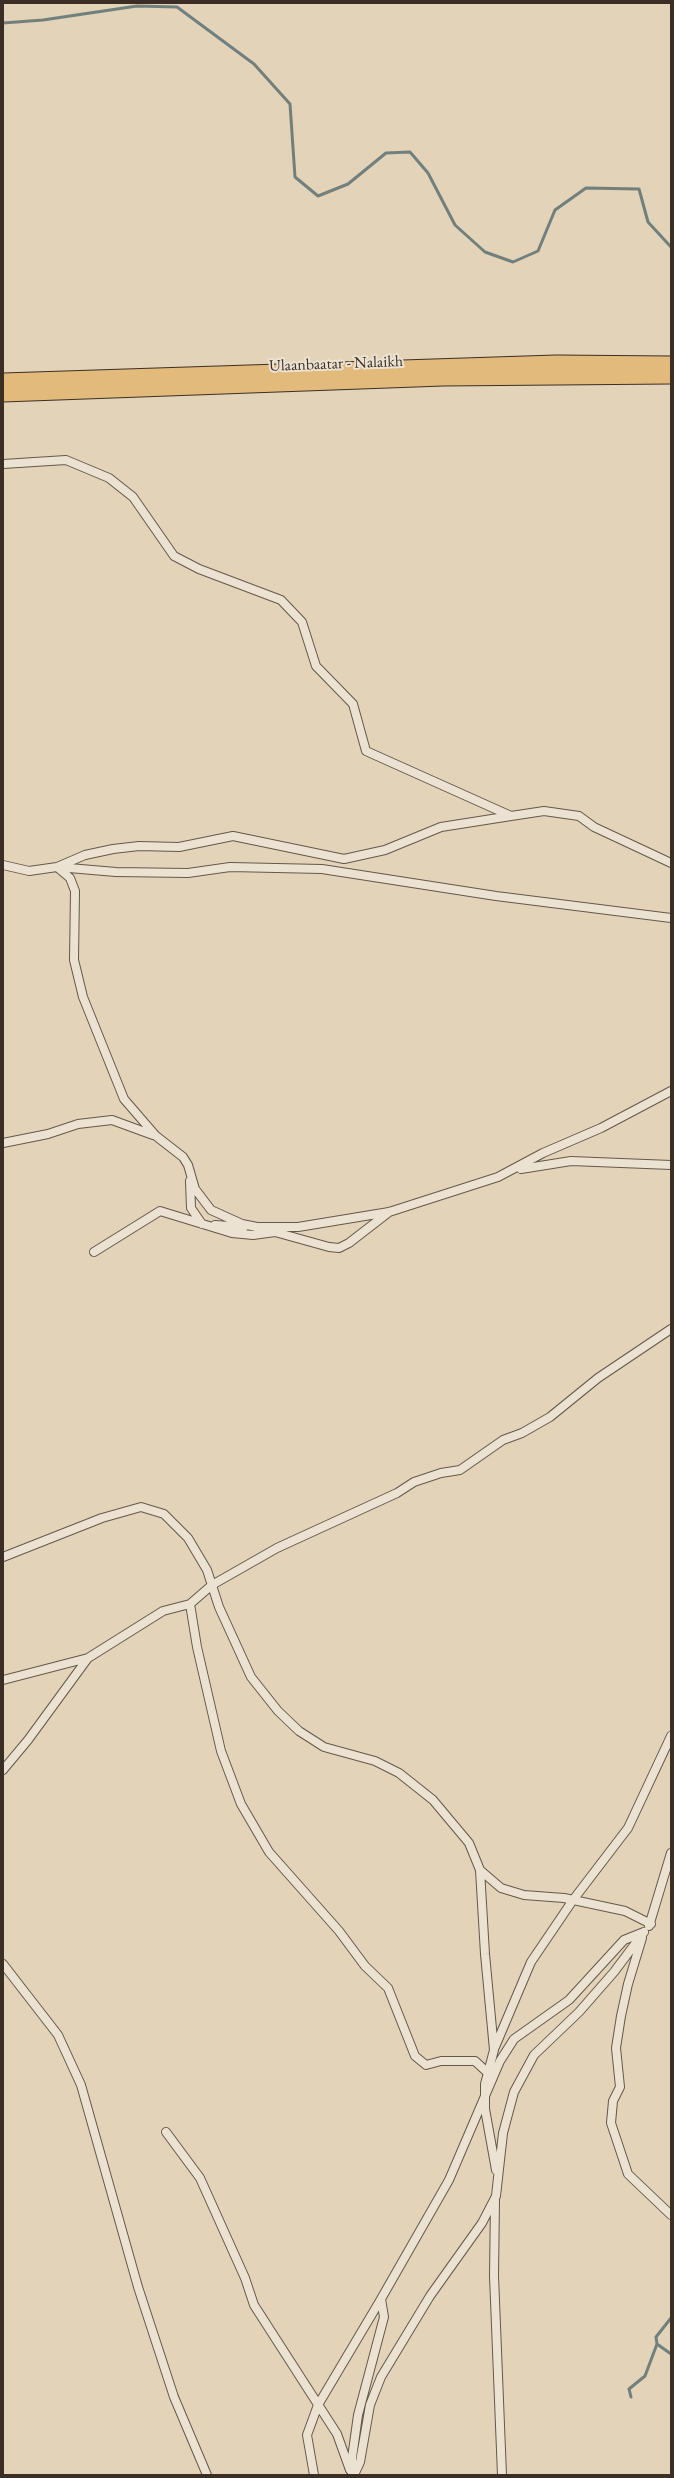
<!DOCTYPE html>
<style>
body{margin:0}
#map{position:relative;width:674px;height:2478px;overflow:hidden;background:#e2d3b9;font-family:"EB Garamond",serif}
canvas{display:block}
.frame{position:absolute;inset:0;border:4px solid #3b2f25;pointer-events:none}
</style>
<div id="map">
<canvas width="674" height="2478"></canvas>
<div class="frame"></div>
</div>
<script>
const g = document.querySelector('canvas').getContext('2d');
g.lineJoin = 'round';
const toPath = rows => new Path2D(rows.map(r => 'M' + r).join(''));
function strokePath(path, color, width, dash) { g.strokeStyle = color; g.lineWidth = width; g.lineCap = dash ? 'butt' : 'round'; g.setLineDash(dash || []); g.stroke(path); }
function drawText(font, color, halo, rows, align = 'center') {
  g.font = font + ' "EB Garamond",serif'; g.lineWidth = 4; g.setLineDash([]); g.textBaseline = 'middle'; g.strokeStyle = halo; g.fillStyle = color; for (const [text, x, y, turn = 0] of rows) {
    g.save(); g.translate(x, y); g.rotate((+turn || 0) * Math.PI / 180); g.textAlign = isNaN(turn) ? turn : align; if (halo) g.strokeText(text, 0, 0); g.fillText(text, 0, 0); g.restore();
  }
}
strokePath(toPath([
 [3,23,43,20,137,6,177,7,254,64,290,104,295,177,318,196,348,184,386,153,410,152,428,173,455,225,485,252,513,262,538,251,555,210,586,188,639,189,648,222,671,247],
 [671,2318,656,2337,657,2344,671,2354],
 [631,2397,629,2389,645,2376,657,2344]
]), '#72807d', 3);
const street = toPath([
 [3,464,66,460,109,478,133,497,174,556,199,569,281,600,302,622,316,666,353,704,366,751,511,816,544,811,579,816,594,827,671,863],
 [511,816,441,827,385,850,344,859,233,836,179,847,139,846,113,849,85,855,57,867,70,878,75,891,74,960,83,997,124,1099,156,1136,183,1157,188,1165,195,1189,211,1210,242,1224,257,1227,298,1227,389,1212,498,1177,543,1153,601,1128,671,1091],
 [3,865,29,871,57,867,116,872,188,873,230,867,322,869,496,896,671,918],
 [3,1143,48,1134,78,1124,112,1120,153,1135],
 [521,1169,571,1161,671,1165],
 [190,1181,191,1208,202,1224],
 [215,1225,244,1227],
 [94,1252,160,1211,232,1233,253,1235,275,1232,329,1247,339,1248,349,1243,389,1212],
 [3,1557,102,1518,141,1507,164,1514,188,1538,207,1570,219,1607,251,1677,278,1711,299,1731,324,1747,375,1761,399,1773,433,1800,469,1843,480,1870,501,1888,524,1895,564,1898,625,1911,651,1924],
 [190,1604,197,1647,221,1751,241,1804,269,1852,339,1931,365,1966,388,1988,415,2056,426,2065,441,2061,475,2061,488,2073],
 [3,1680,88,1658,163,1611,190,1604,212,1585,277,1548,397,1493,414,1482,441,1473,460,1470,503,1440,522,1433,550,1417,598,1378,671,1329],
 [3,1770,28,1740,88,1658],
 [480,1870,485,1954,494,2050,485,2084,485,2109,496,2170],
 [649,1926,671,1853],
 [642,1938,628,1984,621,2016,616,2048,620,2087,613,2101,611,2123,628,2174,671,2215],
 [3,1964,58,2035,81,2085,138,2287,174,2397,207,2475],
 [495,2047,531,1962,573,1900,628,1828,671,1736],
 [166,2132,200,2178,245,2278,254,2305,337,2434,350,2470],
 [495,2200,494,2276,502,2475],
 [314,2475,307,2435,318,2405,381,2299],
 [352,2475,352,2458,358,2415,384,2317,381,2299,449,2180,500,2061,514,2039,569,2000,624,1940,644,1932],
 [354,2475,360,2462,370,2405,381,2377,430,2296,482,2223,496,2196,503,2133,514,2092,534,2055,579,2012,614,1972,644,1932]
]);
const highway = toPath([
 [3,381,556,363,671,364],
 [3,394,443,378,671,376]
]);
strokePath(street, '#65584a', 10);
strokePath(highway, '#3b2f25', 17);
strokePath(street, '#ece2d2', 8);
strokePath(highway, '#e1ba7c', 15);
drawText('16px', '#3b2f25', '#ece2d2', [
 ["Ulaanbaatar - Nalaikh",336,364,-2]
]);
</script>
